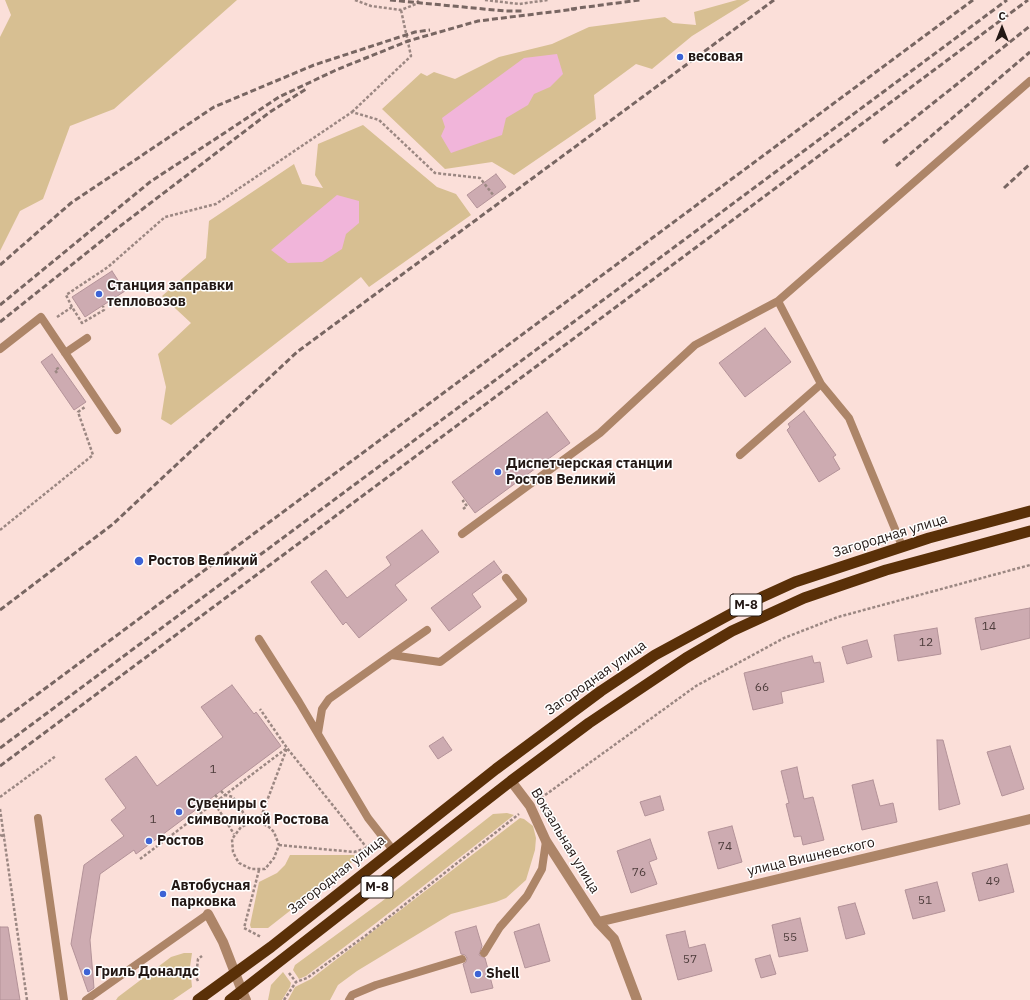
<!DOCTYPE html>
<meta charset="utf-8">
<style>
body{margin:0}
#map{position:relative;width:1030px;height:1000px;overflow:hidden;background:#fbdfd9;font-family:"IBM Plex Sans",sans-serif}
canvas{display:block}
.north{position:absolute;left:982px;top:8px;width:40px;height:40px;-webkit-text-stroke:3px #fff;paint-order:stroke;rotate:0deg;font-size:11px;font-weight:700;line-height:16px;text-align:center;color:#231815}
.north::after{content:'';display:block;margin:auto;width:14px;height:18px;background:#231815;clip-path:polygon(50% 0,100% 100%,50% 72%,0 100%)}
</style>
<div id="map">
<canvas width="1030" height="1000"></canvas>
<div class="north">С</div>
</div>
<script>
const g = document.querySelector('canvas').getContext('2d');
g.lineJoin = 'round';
function fillPath(path, color) { g.fillStyle = color; g.fill(path, 'evenodd'); }
const toPath = rows => new Path2D(rows.map(r => 'M' + r).join(''));
function strokePath(path, color, width, dash) { g.strokeStyle = color; g.lineWidth = width; g.lineCap = dash ? 'butt' : 'round'; g.setLineDash(dash || []); g.stroke(path); }
function drawText(font, color, halo, rows, align = 'center') {
  g.font = font + ' "IBM Plex Sans",sans-serif'; g.lineWidth = 3; g.setLineDash([]); g.textBaseline = 'middle'; g.strokeStyle = halo; g.fillStyle = color; for (const [text, x, y, turn = 0] of rows) {
    g.save(); g.translate(x, y); g.rotate((+turn || 0) * Math.PI / 180); g.textAlign = isNaN(turn) ? turn : align; if (halo) g.strokeText(text, 0, 0); g.fillText(text, 0, 0); g.restore();
  }
}
fillPath(toPath([
 [5,0,237,0,114,109,70,126,43,199,20,211,0,251,0,37,11,15],
 [737,0,750,0,692,36,652,69,636,64,594,95,596,119,514,175,492,162,445,169,382,109,421,73,427,76,434,72,455,79,499,57,552,44,589,27,665,17,673,23,696,25,694,12],
 [363,125,437,187,456,194,471,215,369,287,361,277,171,425,161,419,166,387,158,354,191,323,162,296,206,258,209,221,294,164,302,184,323,188,315,175,318,144],
 [507,813,514,815,376,923,306,976,299,979,293,970,295,965,381,902,493,814],
 [520,818,524,819,533,826,536,838,535,850,526,880,506,898,496,902,451,914,357,971,338,985,330,1000,288,1000,295,987,311,979],
 [290,855,354,855,356,856,356,859,268,928,251,928,250,925,259,882,277,873,285,865],
 [184,953,192,953,190,967,192,987,173,1000,116,1000,118,997,171,957],
 [283,972,291,983,290,987,282,1000,268,1000,271,985]
]), '#d7bf92');
fillPath(toPath([
 [557,54,563,74,550,87,534,94,528,105,506,118,502,135,451,153,441,136,445,127,442,118,524,58],
 [337,195,359,201,359,223,346,234,342,249,322,262,288,263,271,250]
]), '#f1b5da');
const building = toPath([
 [496,174,506,187,477,208,467,195,496,174],
 [112,271,125,291,85,317,72,297,112,271],
 [765,328,791,362,745,397,719,363,765,328],
 [52,354,86,402,74,410,41,362,52,354],
 [804,411,836,455,833,457,840,469,819,482,787,430,790,427,788,424,804,411],
 [547,412,570,443,475,513,452,482,547,412],
 [422,530,439,552,395,585,407,600,359,638,346,622,343,625,311,582,326,570,347,598,391,565,386,557,422,530],
 [494,561,502,572,472,594,481,607,449,631,431,608,494,561],
 [1030,608,1030,638,981,650,975,618,1030,608],
 [937,628,941,654,898,661,894,635,937,628],
 [867,640,872,657,847,664,842,647,867,640],
 [812,656,814,663,820,662,824,682,781,692,783,703,753,710,744,673,812,656],
 [232,685,254,714,256,712,281,746,166,832,136,854,134,850,100,874,90,940,94,988,88,992,71,944,84,865,124,836,111,820,126,808,105,779,136,756,157,786,223,737,201,707,232,685],
 [443,737,452,750,438,759,429,746,443,737],
 [937,740,943,740,960,804,939,810,937,740],
 [1010,746,1024,789,1002,796,987,752,1010,746],
 [797,767,804,799,813,797,824,840,803,845,801,836,794,837,786,804,789,803,781,771,797,767],
 [873,780,880,806,893,803,897,822,862,830,852,785,873,780],
 [660,796,664,810,645,816,640,802,660,796],
 [732,826,742,862,718,869,708,832,732,826],
 [650,839,657,859,649,862,657,884,631,893,617,851,650,839],
 [1007,864,1014,892,979,901,972,873,1007,864],
 [937,882,945,911,913,919,905,890,937,882],
 [855,903,865,934,846,939,838,907,855,903],
 [800,918,808,951,779,957,772,925,800,918],
 [539,924,550,961,525,968,514,932,539,924],
 [476,926,482,946,479,955,485,958,493,988,471,993,463,964,466,962,467,958,465,955,461,954,455,932,476,926],
 [0,927,8,927,20,1000,0,1000,0,927],
 [685,931,689,948,705,944,712,971,678,980,666,935,685,931],
 [770,955,776,974,761,978,755,959,770,955]
]);
fillPath(building, '#cdabb1');
strokePath(building, '#b39298', 1);
strokePath(toPath([
 [355,0,371,6,401,10,416,4,419,0],
 [485,0,519,4,548,0],
 [352,112,411,56,401,10],
 [72,307,66,295,108,267,165,217,216,204,352,112,379,120,435,173,480,178,494,196],
 [57,317,72,307,82,323,104,310,103,306],
 [57,373,55,370,60,367],
 [463,509,467,506,463,501,465,500],
 [0,530,93,455,78,412,85,407],
 [221,791,225,795,233,797,250,823],
 [215,795,219,799,217,807,234,834],
 [0,797,56,756],
 [541,798,696,686,784,638,838,617,1030,565],
 [0,809,27,1000],
 [259,822,269,827,274,832,279,845,274,858,265,869,251,869,239,863,236,858,233,852,232,839,241,827,250,823,259,822],
 [259,822,287,748,260,709],
 [0,835,5,837],
 [279,845,354,852,367,848],
 [140,859,287,748,367,848,372,843],
 [259,870,244,928,261,937],
 [289,973,296,982],
 [198,981,196,977,198,959,202,956],
 [284,1000,296,982,307,978,365,936,519,814]
]), '#9b8782', 2.5, [3, 2]);
strokePath(toPath([
 [0,349,41,317,117,430],
 [65,353,87,338],
 [740,455,821,384],
 [462,534,600,433,695,345,778,301],
 [902,546,849,418,821,384,778,301,1030,81],
 [259,639,299,702,368,818,393,850],
 [391,655,427,630],
 [318,733,322,709,329,699,391,655,440,662,523,600,506,578],
 [38,818,64,1000],
 [484,953,500,927,527,896,542,869,546,841],
 [86,1000,208,914],
 [349,1000,352,995,376,985,462,959]
]), '#ad8568', 8);
strokePath(toPath([
 [511,781,530,806,546,841,598,922,614,939,637,1000],
 [208,914,223,942,242,991],
 [598,922,1030,819]
]), '#ad8568', 10);
strokePath(toPath([
 [242,991,246,1000]
]), '#ad8568', 10);
strokePath(toPath([
 [198,1000,271,947,496,769,601,691,655,655,762,597,795,582,929,538,1030,511],
 [230,1000,511,781,589,723,686,658,732,631,804,598,886,570,1030,531]
]), '#5a3008', 11);
strokePath(toPath([
 [390,0,505,11,523,11],
 [571,9,640,0],
 [883,143,1030,26],
 [896,166,1030,52],
 [1004,188,1030,164],
 [0,265,71,203,214,107,314,65,415,32,430,30],
 [0,305,150,182,279,97,336,70,408,41,478,21,576,9],
 [0,322,119,227,270,112,306,89],
 [0,610,113,524,297,352,774,0],
 [0,722,973,0],
 [0,748,1007,0],
 [0,766,1028,0]
]), '#786662', 3, [6, 3]);
for (const [x, y, r, color] of [
 [680,57,4,"#3d63d5"],
 [99,294,4,"#3d63d5"],
 [498,472,4,"#3d63d5"],
 [139,561,5,"#3d63d5"],
 [179,812,4,"#3d63d5"],
 [149,841,4,"#3d63d5"],
 [163,894,4,"#3d63d5"],
 [87,972,4,"#3d63d5"],
 [478,974,4,"#3d63d5"]
]) { const dot = new Path2D(); dot.arc(x, y, r, 0, 2 * Math.PI); g.fillStyle = color; g.fill(dot); strokePath(dot, '#fff', 1.5); }
drawText('12px', '#4e3d3c', null, [
 ["14",989,627],
 ["12",926,643],
 ["66",762,688],
 ["1",213,770],
 ["1",153,820],
 ["74",725,847],
 ["76",639,873],
 ["49",993,882],
 ["51",925,901],
 ["55",790,938],
 ["57",690,960]
]);
for (const [x, y, w] of [
 [746,605,32],
 [377,887,32]
]) { const box = new Path2D(); box.roundRect(x - w / 2, y - 11, w, 22, 3); g.fillStyle = '#fff'; g.fill(box); strokePath(box, '#231815', 1); }
drawText('bold 13px', '#231815', null, [
 ["М-8",746,605],
 ["М-8",377,887]
]);
drawText('bold 14px', '#231815', '#fff', [
 ["весовая",688,57],
 ["Станция заправки",107,286],
 ["тепловозов",107,302],
 ["Диспетчерская станции",506,464],
 ["Ростов Великий",506,480],
 ["Ростов Великий",148,561],
 ["Сувениры с",187,804],
 ["символикой Ростова",187,820],
 ["Ростов",157,841],
 ["Автобусная",171,886],
 ["парковка",171,902],
 ["Гриль Доналдс",95,972],
 ["Shell",486,974]
], 'left');
drawText('14px', '#231815', '#fff', [
 ["Загородная улица",890,536,-17],
 ["Загородная улица",596,678,-35],
 ["Вокзальная улица",565,841,59],
 ["улица Вишневского",811,857,-13],
 ["Загородная улица",337,875,-38]
]);
</script>
